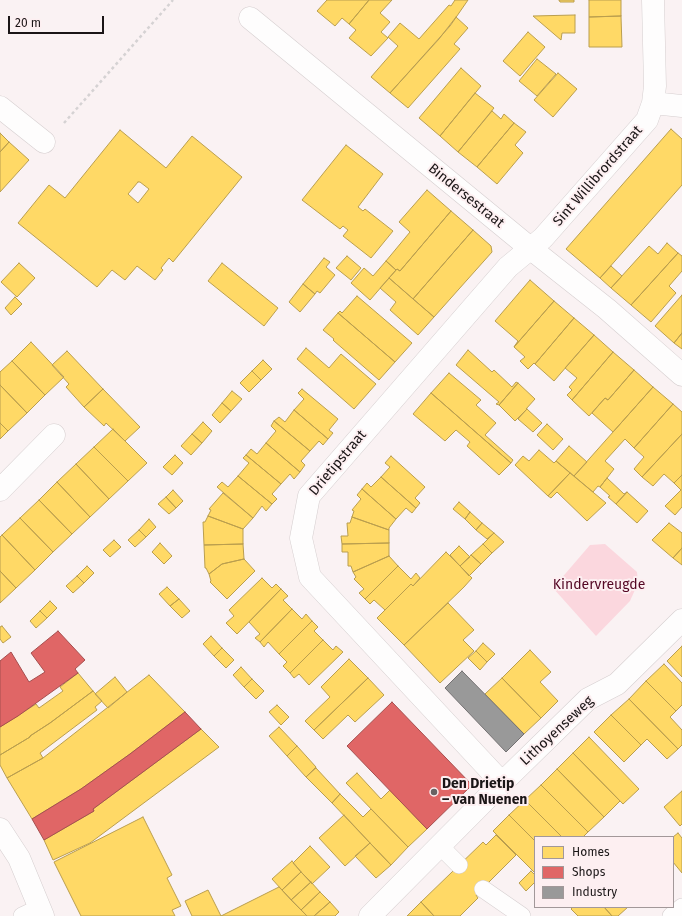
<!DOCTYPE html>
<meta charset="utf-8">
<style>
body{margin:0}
#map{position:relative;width:682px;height:916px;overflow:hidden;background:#faf2f3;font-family:"Fira Sans",sans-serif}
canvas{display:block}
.legend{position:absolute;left:534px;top:836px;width:140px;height:72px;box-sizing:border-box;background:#fdeff1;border:1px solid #a29899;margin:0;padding:5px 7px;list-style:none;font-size:12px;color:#1a1516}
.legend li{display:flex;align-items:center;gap:8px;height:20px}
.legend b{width:20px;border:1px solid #a29899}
.scale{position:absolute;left:8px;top:16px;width:96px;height:18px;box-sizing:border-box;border:2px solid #1a1516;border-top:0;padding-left:5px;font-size:12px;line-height:14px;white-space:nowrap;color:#1a1516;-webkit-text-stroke:3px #fdeff1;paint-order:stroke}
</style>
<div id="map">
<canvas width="682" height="916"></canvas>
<ul class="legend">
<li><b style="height:11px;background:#ffd966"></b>Homes</li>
<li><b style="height:11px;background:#e06666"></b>Shops</li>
<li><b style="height:11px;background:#999"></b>Industry</li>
</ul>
<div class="scale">20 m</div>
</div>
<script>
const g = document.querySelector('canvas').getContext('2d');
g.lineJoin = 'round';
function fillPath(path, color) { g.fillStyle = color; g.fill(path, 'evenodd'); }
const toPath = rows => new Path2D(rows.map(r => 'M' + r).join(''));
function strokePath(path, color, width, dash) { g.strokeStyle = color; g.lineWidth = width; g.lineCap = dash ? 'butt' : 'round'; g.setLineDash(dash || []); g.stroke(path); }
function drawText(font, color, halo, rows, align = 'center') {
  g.font = font + ' "Fira Sans",sans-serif'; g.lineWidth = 4; g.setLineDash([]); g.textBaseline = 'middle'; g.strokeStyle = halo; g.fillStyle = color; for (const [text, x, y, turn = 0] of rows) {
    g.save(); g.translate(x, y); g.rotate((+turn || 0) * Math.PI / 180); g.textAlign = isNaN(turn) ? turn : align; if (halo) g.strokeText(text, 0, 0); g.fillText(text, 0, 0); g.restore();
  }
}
fillPath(toPath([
 [605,544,637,572,638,583,630,601,596,636,553,588,590,545]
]), '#fbd7de');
const homes = toPath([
 [327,0,369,0,349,24,342,18,335,26,317,11,327,0],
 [369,0,392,0,380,13,390,22,381,32,388,38,371,56,349,38,356,30,349,24,369,0],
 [455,0,468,0,450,26,390,93,371,77,398,46,388,37,400,23,419,39,449,5,451,6,455,0],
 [559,0,574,0,574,2,560,2,559,0],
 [589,0,621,0,621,16,589,17,589,0],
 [575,15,575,33,562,33,561,40,533,16,575,15],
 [621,16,622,47,589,47,589,17,621,16],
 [456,17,468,28,454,44,460,49,408,108,390,93,439,39,456,17],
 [528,32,545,47,520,76,503,61,528,32],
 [537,59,556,74,537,96,519,81,537,59],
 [461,68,481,86,440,136,419,118,461,68],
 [558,73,577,89,553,117,534,100,558,73],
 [475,93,494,108,458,152,440,136,475,93],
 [492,111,501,119,504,114,514,123,477,167,458,152,492,111],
 [514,123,526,132,515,145,523,153,497,184,477,167,514,123],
 [671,129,682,139,682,185,600,278,566,249,671,129],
 [120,130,166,168,192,136,242,177,173,262,169,258,161,268,163,270,155,280,137,266,125,280,112,270,97,287,18,223,49,185,65,198,120,130],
 [138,182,140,182,149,189,138,203,128,194,138,182],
 [0,133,9,142,0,152,0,133],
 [9,142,29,160,0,192,0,152,9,142],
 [346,145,383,174,358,207,363,211,365,209,393,231,371,258,343,236,348,230,343,226,340,229,302,200,346,145],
 [427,190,451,211,400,271,397,269,396,270,386,261,410,232,399,222,427,190],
 [451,211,473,230,413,299,389,278,397,269,400,271,451,211],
 [473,230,491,246,492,252,434,317,413,299,473,230],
 [667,243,678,253,631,305,611,288,649,246,658,254,667,243],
 [678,253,682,256,682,271,669,286,676,293,651,322,631,305,678,253],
 [347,256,361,268,351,280,336,268,347,256],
 [324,258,330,262,326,267,335,275,320,293,317,291,315,294,303,284,324,258],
 [386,261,396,270,370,300,351,283,364,268,373,276,386,261],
 [19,263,35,278,17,297,1,282,19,263],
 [222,263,278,308,264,326,208,281,222,263],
 [611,266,622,276,611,288,600,278,611,266],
 [389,278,434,317,418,335,390,310,396,302,380,288,389,278],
 [530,280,554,301,514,347,518,341,495,321,530,280],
 [303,284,315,294,300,312,289,302,303,284],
 [682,295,682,333,674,343,655,326,682,295],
 [357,296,412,343,395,362,338,313,340,311,342,313,357,296],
 [15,297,22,304,11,315,5,308,15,297],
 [554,301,574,318,535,364,534,363,528,369,520,361,525,357,514,347,554,301],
 [338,313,395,362,379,380,334,341,333,340,334,339,323,330,338,313],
 [574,318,594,335,554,381,535,364,574,318],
 [682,333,682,349,674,343,682,333],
 [594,335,613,352,572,400,567,395,572,390,569,387,577,378,565,368,594,335],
 [31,342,64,377,45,395,12,361,31,342],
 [306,348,329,368,341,354,376,384,354,409,297,359,306,348],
 [468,350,492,372,494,370,512,387,516,382,518,383,499,405,496,404,499,402,456,365,468,350],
 [67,351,103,389,84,407,66,387,69,384,52,365,67,351],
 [613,352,634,370,608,400,605,398,589,416,572,400,613,352],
 [263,360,272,369,261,380,252,371,263,360],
 [12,361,45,395,27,413,0,385,0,372,12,361],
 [634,370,653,387,613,432,592,413,605,398,608,400,634,370],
 [252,371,261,380,249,392,240,383,252,371],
 [449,373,481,400,476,405,496,423,485,435,513,460,511,463,431,393,449,373],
 [518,383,535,399,526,409,527,409,515,421,499,405,518,383],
 [0,385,27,413,8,431,0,423,0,385],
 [653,387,673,404,634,448,625,439,605,461,614,469,600,487,598,486,593,492,574,476,653,387],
 [103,389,140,427,125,441,106,423,104,426,84,407,103,389],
 [302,389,338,419,329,430,333,433,328,439,294,410,304,399,298,393,302,389],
 [232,391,242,399,231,411,222,403,232,391],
 [431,393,511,463,499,475,467,446,470,442,456,430,445,441,413,414,431,393],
 [222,403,231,411,220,423,212,415,222,403],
 [673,404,682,412,682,434,642,477,634,469,644,457,634,448,673,404],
 [527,409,542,423,533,432,518,419,527,409],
 [294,410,328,439,323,445,319,441,310,451,274,421,279,417,285,422,294,410],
 [274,421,310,451,301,461,305,465,300,472,266,443,276,431,271,426,274,421],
 [203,422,212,431,202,443,192,434,203,422],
 [0,423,8,431,0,439,0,423],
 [547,424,563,439,553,450,537,435,547,424],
 [113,429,147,463,128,481,94,447,113,429],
 [192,434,202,443,191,455,181,446,192,434],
 [682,434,682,475,674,483,664,474,653,486,642,477,682,434],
 [266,443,300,472,294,479,290,474,281,484,246,455,251,449,257,454,266,443],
 [569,446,587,462,574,476,556,461,569,446],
 [94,447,128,481,109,499,76,464,94,447],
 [539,450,554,463,556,461,570,473,548,496,515,465,523,456,529,461,539,450],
 [175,455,183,463,172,475,163,467,175,455],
 [246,455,281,484,272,494,277,499,272,504,238,476,249,463,243,458,246,455],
 [391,456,425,487,415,498,420,503,416,508,381,477,390,467,385,463,391,456],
 [76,464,109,499,90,517,57,482,76,464],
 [570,473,606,503,587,521,557,492,551,498,548,496,570,473],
 [682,475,682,507,675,515,665,506,681,490,674,483,682,475],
 [238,476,272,504,266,511,262,506,253,518,217,487,222,482,228,487,238,476],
 [381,477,416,508,412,513,406,508,396,519,362,489,367,483,371,487,381,477],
 [607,478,624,494,627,492,616,504,608,497,610,496,600,487,607,478],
 [57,482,90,517,72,534,39,500,57,482],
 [362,489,396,519,389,528,389,530,352,517,354,511,352,510,361,499,357,495,362,489],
 [173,490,183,501,176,508,166,497,173,490],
 [627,492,648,511,637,523,616,504,627,492],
 [223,493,253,518,243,529,208,516,211,510,209,509,223,493],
 [166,497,176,508,169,514,158,504,166,497],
 [39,500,72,534,53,552,20,518,39,500],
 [459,502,470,512,465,519,453,509,459,502],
 [470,512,482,523,476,530,465,519,470,512],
 [208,516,243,529,243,544,204,545,203,522,205,522,208,516],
 [352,517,389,530,389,543,342,544,341,536,348,536,347,523,350,523,352,517],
 [20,518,53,552,35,570,2,535,20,518],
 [149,519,156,527,146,537,139,530,149,519],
 [482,523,494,533,487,539,476,530,482,523],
 [669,523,682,533,682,548,673,558,652,540,669,523],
 [139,530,146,537,135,547,128,540,139,530],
 [494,533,504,542,492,553,483,544,494,533],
 [2,535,35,570,16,588,0,571,0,537,2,535],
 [114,540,121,547,110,557,103,550,114,540],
 [160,543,172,556,164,564,152,552,160,543],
 [389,543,389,556,353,572,351,566,348,566,348,552,342,552,342,544,389,543],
 [243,544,244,559,222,564,209,574,206,568,205,568,204,545,243,544],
 [483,544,492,553,481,564,471,555,483,544],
 [459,546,470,557,460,566,450,555,459,546],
 [682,548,682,565,673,558,682,548],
 [446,552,472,578,464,587,404,645,377,618,411,584,413,586,446,552],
 [471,555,481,564,469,576,460,566,471,555],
 [389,556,398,566,365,599,359,593,364,589,354,579,356,577,353,572,389,556],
 [244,559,255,571,227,599,210,582,211,581,209,574,222,564,244,559],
 [87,566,94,573,84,583,77,576,87,566],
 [398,566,411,579,416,573,420,578,413,586,411,584,385,610,374,600,370,604,365,599,398,566],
 [0,571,16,588,0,603,0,571],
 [77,576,84,583,73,593,66,586,77,576],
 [262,578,272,588,276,584,281,589,237,634,226,623,234,616,229,610,262,578],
 [167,587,179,599,170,606,159,594,167,587],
 [281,589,288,596,283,600,292,609,260,642,255,638,260,634,249,622,281,589],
 [179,599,190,611,182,618,170,606,179,599],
 [50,601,57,608,47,618,40,611,50,601],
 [448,603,474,630,463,640,474,651,440,683,404,645,448,603],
 [292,609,302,619,306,614,312,621,279,654,268,642,264,647,260,642,292,609],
 [40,611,47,618,36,628,30,621,40,611],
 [312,621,318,627,314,631,323,640,290,673,283,666,287,662,279,654,312,621],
 [2,626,11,637,3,643,0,639,0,627,2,626],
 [211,636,222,648,214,656,203,644,211,636],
 [323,640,333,650,336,646,343,652,309,685,299,674,294,678,290,673,323,640],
 [483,643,495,654,487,662,476,651,483,643],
 [682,646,682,677,667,661,682,646],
 [222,648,234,660,226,668,214,656,222,648],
 [530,650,551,672,540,682,558,701,541,718,502,678,530,650],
 [476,651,487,662,480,670,468,658,476,651],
 [349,659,368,678,314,730,305,721,330,697,321,687,349,659],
 [664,664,682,683,682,705,676,711,646,681,664,664],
 [241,667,252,679,244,687,233,675,241,667],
 [78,673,93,691,50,723,30,736,30,737,0,755,0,727,36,704,39,708,63,691,60,687,78,673],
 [149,675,185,712,130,754,81,789,32,819,7,778,43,758,149,675],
 [115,677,127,692,108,708,95,694,115,677],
 [368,678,384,695,355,722,348,715,323,739,314,730,368,678],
 [502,678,541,718,524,734,485,694,502,678],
 [252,679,264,691,256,699,244,687,252,679],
 [646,681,676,711,670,717,682,730,682,745,678,749,629,699,646,681],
 [93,691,102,701,95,707,97,710,40,753,43,758,7,778,0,765,0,755,30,737,30,736,50,723,93,691],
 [629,699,678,749,667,759,647,739,641,745,611,715,629,699],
 [277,705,289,717,281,725,269,712,277,705],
 [611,715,641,745,624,762,594,732,611,715],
 [279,727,297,746,287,756,269,736,279,727],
 [201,729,219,747,90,843,53,860,44,840,94,811,93,809,201,729],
 [589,737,639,789,623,804,573,753,589,737],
 [297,746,316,767,306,777,287,756,297,746],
 [573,753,620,801,604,817,557,769,573,753],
 [316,768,340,794,332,803,306,777,316,768],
 [557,769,604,817,588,832,541,785,557,769],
 [357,773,381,799,390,790,427,829,408,847,346,783,357,773],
 [541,785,588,832,583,837,562,837,525,800,541,785],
 [682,791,682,824,680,826,664,807,682,791],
 [340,794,363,817,371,809,408,847,391,865,332,803,340,794],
 [525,800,562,837,535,837,535,841,509,815,525,800],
 [344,815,370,843,345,866,319,838,344,815],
 [509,815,535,841,535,873,493,831,509,815],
 [143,817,172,875,167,878,181,906,172,910,175,916,81,916,54,862,143,817],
 [678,833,682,838,682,873,673,862,673,837,678,833],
 [496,835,516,855,476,895,478,898,460,916,434,916,421,902,483,842,486,845,496,835],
 [370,843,391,865,376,878,355,856,370,843],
 [310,846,330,867,312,884,293,863,310,846],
 [292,861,301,872,282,890,272,879,292,861],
 [531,871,535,875,535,882,526,891,519,883,531,871],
 [301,872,311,882,291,900,282,890,301,872],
 [311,882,320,892,301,910,291,900,311,882],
 [279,887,307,916,192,916,185,901,208,890,221,916,279,887],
 [320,892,330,902,314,916,307,916,301,910,320,892],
 [330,902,339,912,335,916,314,916,330,902],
 [421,902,434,916,407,916,421,902],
 [573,907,604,907,612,916,578,916,571,909,573,907],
 [604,907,628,907,618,916,612,916,604,907]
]);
fillPath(homes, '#ffd966');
strokePath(homes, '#ba9e4e', 1);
const shops = toPath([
 [58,631,85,660,75,669,78,673,18,716,0,727,0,661,11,652,29,682,45,672,31,653,58,631],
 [392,702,472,785,427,829,347,746,392,702],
 [185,712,201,729,93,809,94,811,44,840,32,819,81,789,130,754,185,712]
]);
fillPath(shops, '#e06666');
strokePath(shops, '#a54e4e', 1);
const industry = toPath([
 [462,671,524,734,506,752,445,688,462,671]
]);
fillPath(industry, '#999');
strokePath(industry, '#737172', 1);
const lane = toPath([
 [440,846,459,865],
 [483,889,522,916],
 [22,916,39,908],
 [671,916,682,907]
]);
const street = toPath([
 [250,18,530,248,607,309,682,375],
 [653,103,682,106],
 [0,107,44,142],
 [0,490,54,435],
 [502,783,310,577,301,538,309,496,508,267,543,238,647,120,653,103,655,86,653,0],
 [0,829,19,858,43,916],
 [370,916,502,783,588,699,617,684,682,620]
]);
strokePath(lane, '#d5cecf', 18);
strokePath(street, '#d5cecf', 23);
strokePath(toPath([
 [64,123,173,0]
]), '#d5d2d3', 2.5, [3, 3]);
strokePath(lane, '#fefdfd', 17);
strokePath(street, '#fefdfd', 22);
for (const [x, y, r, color] of [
 [434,792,4,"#686263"]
]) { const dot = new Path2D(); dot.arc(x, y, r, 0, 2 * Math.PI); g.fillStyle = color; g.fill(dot); strokePath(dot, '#fdeff1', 1.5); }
drawText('14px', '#1a1516', '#fdeff1', [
 ["Sint Willibrordstraat",598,176,-49],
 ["Bindersestraat",466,196,39],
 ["Drietipstraat",338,463,-50],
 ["Lithoyenseweg",557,731,-43]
]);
drawText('14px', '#540724', '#fdeff1', [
 ["Kindervreugde",599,585]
]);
drawText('bold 14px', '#1a1516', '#fdeff1', [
 ["Den Drietip",442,784],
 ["– van Nuenen",442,800]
], 'left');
</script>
